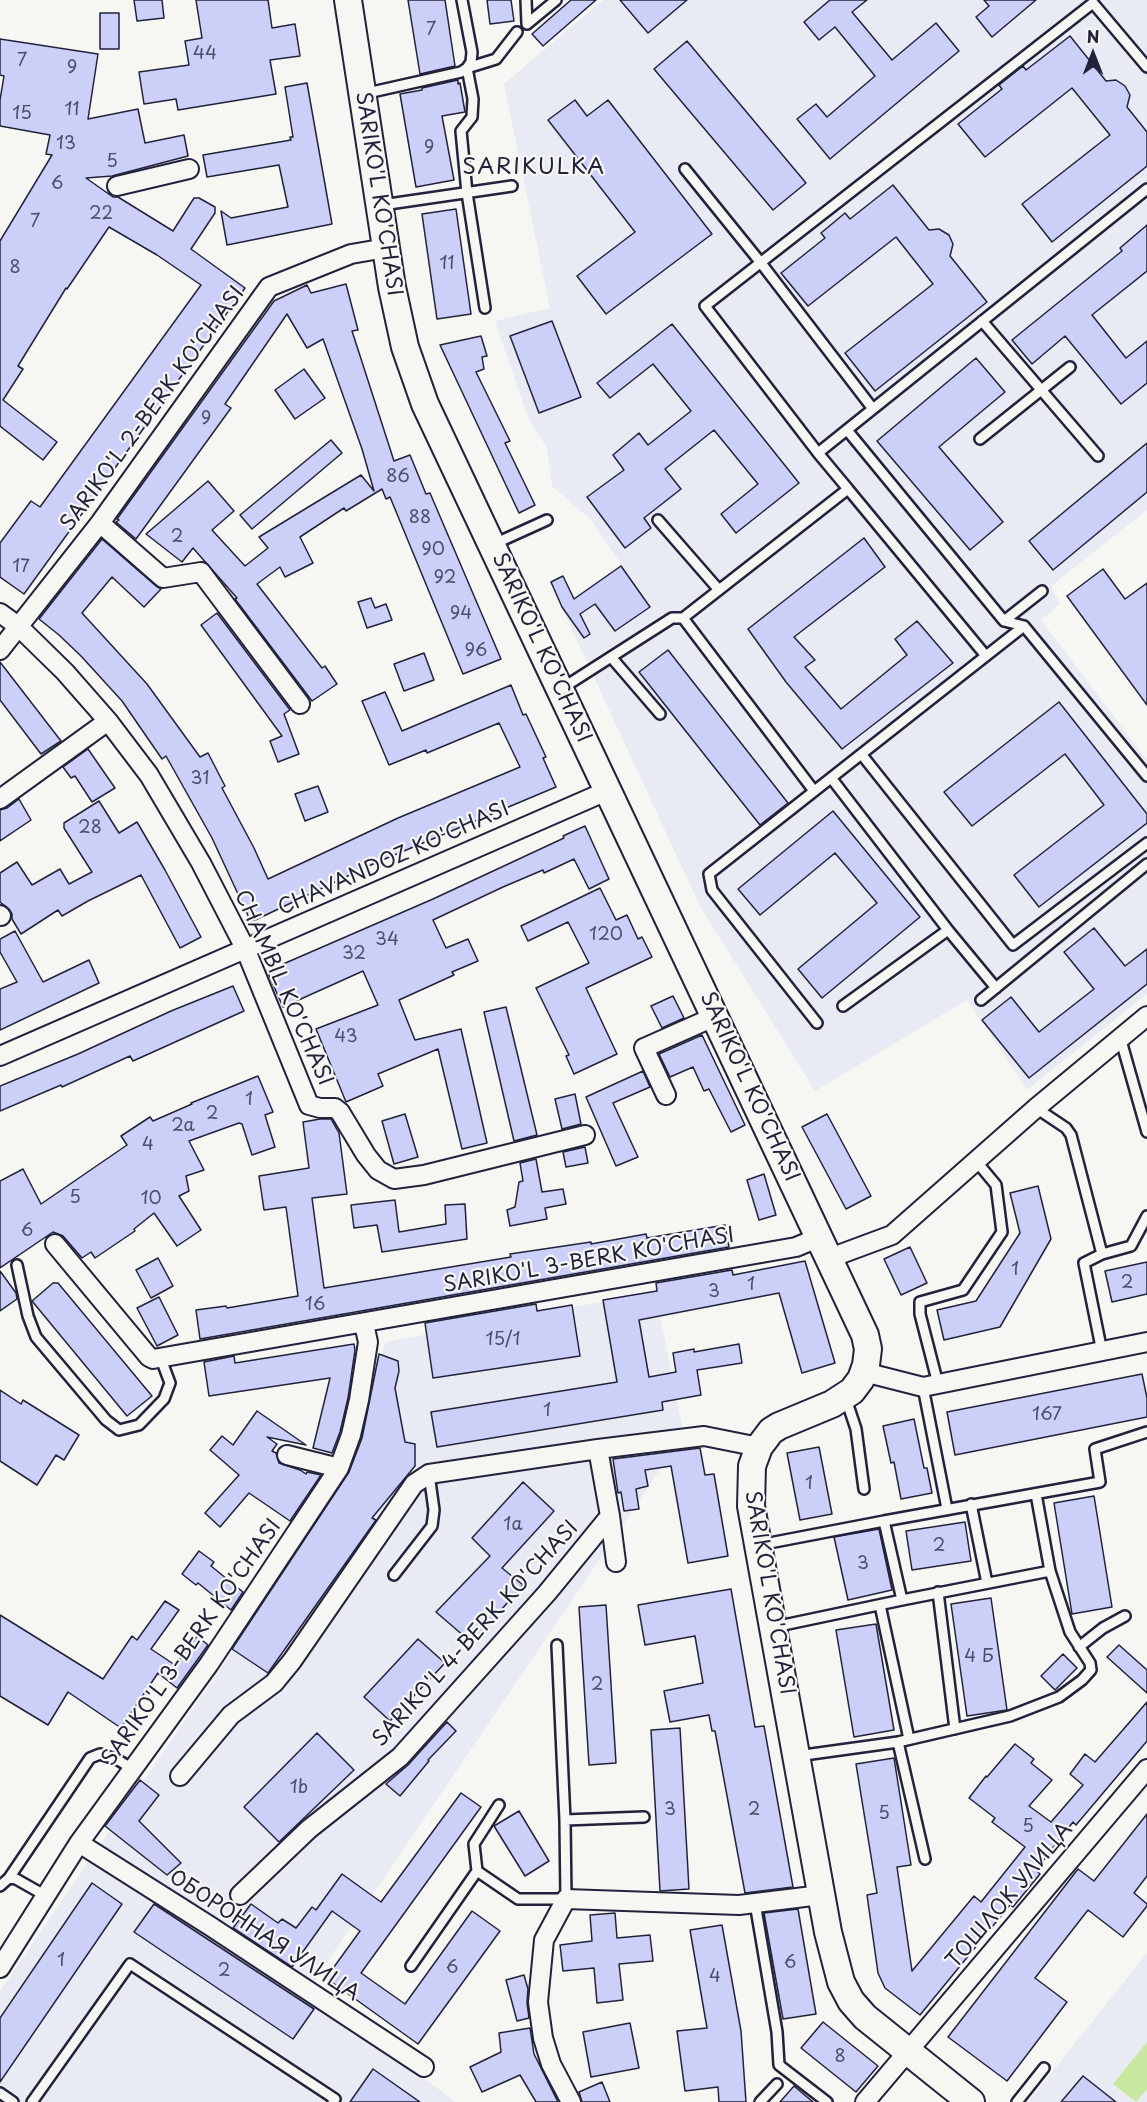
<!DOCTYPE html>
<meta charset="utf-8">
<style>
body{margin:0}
#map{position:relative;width:1147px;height:2102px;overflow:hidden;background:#f6f6f2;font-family:"Playpen Sans",sans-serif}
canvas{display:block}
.north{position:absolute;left:1063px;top:24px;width:60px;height:60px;-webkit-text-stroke:4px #f6f6f2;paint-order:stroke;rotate:0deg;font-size:16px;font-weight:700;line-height:24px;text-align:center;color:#22223b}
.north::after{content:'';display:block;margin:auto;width:21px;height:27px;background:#22223b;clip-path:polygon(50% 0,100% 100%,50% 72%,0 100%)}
</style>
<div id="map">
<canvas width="1147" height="2102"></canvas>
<div class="north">N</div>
</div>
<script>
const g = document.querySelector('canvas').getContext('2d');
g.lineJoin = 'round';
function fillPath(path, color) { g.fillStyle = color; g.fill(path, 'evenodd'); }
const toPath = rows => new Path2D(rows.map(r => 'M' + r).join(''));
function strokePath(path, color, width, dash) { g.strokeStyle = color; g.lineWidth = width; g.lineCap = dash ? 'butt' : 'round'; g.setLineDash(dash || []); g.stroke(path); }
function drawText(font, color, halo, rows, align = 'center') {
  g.font = font + ' "Playpen Sans",sans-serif'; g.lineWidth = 4.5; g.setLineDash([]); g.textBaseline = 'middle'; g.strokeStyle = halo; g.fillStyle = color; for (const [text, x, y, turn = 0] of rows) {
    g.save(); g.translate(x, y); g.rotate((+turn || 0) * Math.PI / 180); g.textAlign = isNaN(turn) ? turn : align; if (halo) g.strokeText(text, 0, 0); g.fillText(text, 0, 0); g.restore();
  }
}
fillPath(toPath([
 [603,0,1147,0,1147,510,1051,586,1060,604,1041,620,1147,760,1147,994,1027,1090,967,1000,815,1091,700,906,561,606,621,564,591,520,552,486,547,448,528,417,495,321,550,308,504,84],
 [655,1292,688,1455,668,1458,307,1992,456,2102,0,2102,0,1991,351,1478,385,1342],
 [1147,1953,1147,2102,1028,2102]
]), '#e9ebf4');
fillPath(toPath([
 [1147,2042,1147,2089,1136,2102,1113,2084]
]), '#c8e79f');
const building = toPath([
 [134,0,162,0,164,18,137,21,134,0],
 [196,0,268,0,272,28,295,24,300,56,270,60,276,94,178,110,176,99,144,104,139,72,189,65,185,41,202,38,196,0],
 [408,0,445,0,455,66,420,74,408,0],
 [487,0,511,0,514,21,490,24,487,0],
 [571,0,596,0,543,46,532,34,571,0],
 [620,0,687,0,648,33,620,0],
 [830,0,867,0,852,12,892,60,936,23,959,51,830,159,797,119,816,104,827,117,875,76,835,27,819,40,804,22,830,0],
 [984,0,1036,0,992,37,976,17,989,6,984,0],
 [100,13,119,13,119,49,100,49,100,13],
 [1070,36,1106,81,1116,80,1125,86,1130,95,1127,107,1147,132,1147,166,1052,242,1022,204,1110,135,1072,88,985,157,958,124,1002,89,999,85,1023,66,1026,70,1070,36],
 [0,39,98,54,88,119,138,109,145,143,184,135,188,156,112,176,86,178,113,197,118,197,173,231,194,198,199,198,215,207,215,213,191,249,245,288,24,594,0,577,0,543,31,501,40,507,201,285,157,255,109,227,67,289,66,288,18,366,23,369,3,400,57,442,43,460,0,426,0,241,52,155,46,154,50,135,0,126,0,100,4,76,0,75,0,39],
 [687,41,806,183,773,210,654,69,687,41],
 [458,80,458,84,460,83,465,112,442,116,454,180,416,187,400,94,422,90,422,88,458,80],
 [307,83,332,224,227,245,221,211,231,218,288,207,279,165,207,177,203,155,291,140,290,137,293,137,285,87,307,83],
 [575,100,587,116,608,100,712,234,606,314,577,276,635,232,548,120,575,100],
 [893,185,929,230,939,229,949,235,953,244,950,256,987,302,875,391,845,353,933,284,896,237,808,306,781,273,825,238,821,233,845,213,850,219,893,185],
 [456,209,471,314,437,319,422,214,456,209],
 [1147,225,1147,271,1092,315,1126,358,1147,341,1147,383,1121,404,1065,336,1032,364,1012,340,1122,251,1120,248,1147,225],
 [346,284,358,330,352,331,394,461,410,455,426,494,430,493,501,659,463,674,390,497,386,499,382,489,346,511,344,508,300,537,313,563,285,577,280,567,257,584,322,668,325,666,337,684,312,701,235,599,237,598,193,548,182,562,146,534,208,481,234,511,212,530,245,566,268,548,259,537,361,475,374,491,362,449,323,339,307,348,287,314,225,404,231,408,136,539,116,522,119,520,117,519,274,301,307,285,311,293,346,284],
 [552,321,581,397,539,413,510,336,552,321],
 [672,324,799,483,736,533,721,514,758,484,714,430,665,469,681,489,644,518,651,528,625,548,587,497,624,470,613,455,639,433,648,445,691,411,653,364,610,398,597,383,672,324],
 [481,336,487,356,482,357,484,369,476,372,510,441,505,443,535,505,519,513,440,345,481,336],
 [976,358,1005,392,939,447,1003,522,970,550,877,441,976,358],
 [304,369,325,398,295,419,275,390,304,369],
 [331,440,342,453,252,529,240,515,331,440],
 [1147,443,1147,492,1053,570,1029,541,1147,443],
 [864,538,885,567,794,637,815,660,805,667,841,709,907,655,895,639,917,621,953,663,842,749,786,682,748,629,864,538],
 [102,539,156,586,161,589,144,607,112,577,82,613,147,684,200,757,208,753,225,786,222,788,254,848,268,879,398,818,520,767,499,723,427,753,426,750,389,765,362,701,385,692,402,731,511,685,523,715,526,714,546,757,543,758,556,787,373,864,251,922,212,838,166,756,162,759,122,701,81,656,59,635,39,619,102,539],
 [621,566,650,607,615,631,595,604,580,614,590,634,584,638,562,607,551,582,563,576,574,599,621,566],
 [1103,569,1125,599,1147,583,1147,705,1067,596,1103,569],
 [371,598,375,608,386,604,392,620,367,628,358,602,371,598],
 [217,613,290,710,284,714,299,754,278,762,270,741,282,736,201,625,217,613],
 [668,650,788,803,760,825,639,672,668,650],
 [424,653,434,680,404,691,394,664,424,653],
 [0,662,61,741,41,754,0,700,0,662],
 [1059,702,1147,814,1147,823,1039,907,1014,875,1104,805,1065,754,972,826,944,792,1059,702],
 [88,749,115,788,92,802,75,776,71,778,63,767,88,749],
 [318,786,328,812,305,821,295,794,318,786],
 [19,799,31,820,0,841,0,810,7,808,19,799],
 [99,801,119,833,137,822,165,870,201,937,180,948,141,875,88,901,62,916,58,910,21,934,12,919,12,914,9,909,0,902,0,873,17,862,32,885,60,869,69,884,92,872,64,828,64,823,99,801],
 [833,811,920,917,822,998,798,969,877,903,835,853,760,915,738,889,833,811],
 [585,826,609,879,589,889,574,859,544,873,543,870,503,887,433,920,446,948,468,939,478,961,452,972,454,975,399,1000,415,1040,461,1029,487,1143,462,1149,438,1049,378,1074,383,1086,346,1102,316,1029,378,1005,363,971,283,1007,267,971,433,899,564,838,563,836,585,826],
 [600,888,616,920,627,915,638,939,642,937,652,957,586,988,617,1054,574,1074,566,1056,569,1055,536,988,589,963,568,922,528,941,521,926,600,888],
 [1094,928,1125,966,1147,949,1147,984,1029,1078,982,1020,1011,997,1039,1032,1094,989,1064,952,1094,928],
 [15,931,43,982,89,960,99,983,0,1030,0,989,17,982,0,952,0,939,15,931],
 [233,986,244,1011,133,1061,130,1056,62,1087,61,1085,0,1111,0,1086,78,1054,171,1011,233,986],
 [673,996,684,1018,662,1028,651,1006,673,996],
 [506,1007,537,1135,514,1141,484,1012,506,1007],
 [702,1035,745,1125,731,1132,709,1089,704,1091,693,1067,670,1077,659,1054,702,1035],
 [643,1071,650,1087,613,1103,638,1157,616,1166,586,1097,643,1071],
 [258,1076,273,1112,265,1115,275,1147,252,1155,242,1124,239,1123,189,1141,204,1170,186,1176,189,1191,179,1196,201,1230,177,1246,154,1213,134,1229,135,1231,95,1258,91,1252,82,1258,63,1236,53,1232,0,1268,0,1181,23,1169,41,1204,127,1145,121,1136,150,1117,153,1121,192,1104,191,1103,258,1076],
 [575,1094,581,1124,562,1129,555,1099,575,1094],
 [405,1114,418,1157,394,1164,382,1121,405,1114],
 [827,1114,871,1196,846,1209,802,1127,827,1114],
 [320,1119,331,1119,339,1133,347,1194,312,1198,324,1288,511,1257,510,1254,591,1242,591,1244,646,1234,647,1238,725,1225,729,1247,200,1339,196,1310,226,1306,227,1308,298,1296,286,1207,264,1210,259,1176,309,1168,303,1122,320,1119],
 [585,1147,588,1163,566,1167,563,1152,585,1147],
 [536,1159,542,1192,563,1189,566,1204,545,1208,547,1219,510,1226,507,1210,515,1207,519,1182,523,1181,520,1163,536,1159],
 [764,1174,776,1215,759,1220,747,1180,764,1174],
 [1038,1186,1051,1239,1000,1327,944,1340,937,1310,976,1301,1020,1233,1010,1193,1038,1186],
 [395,1200,399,1232,446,1224,445,1205,465,1204,467,1239,382,1252,377,1225,354,1228,351,1205,395,1200],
 [910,1247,927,1283,901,1295,884,1259,910,1247],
 [158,1258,173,1286,151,1298,136,1270,158,1258],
 [805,1261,835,1363,802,1373,779,1293,639,1320,649,1377,676,1372,673,1353,694,1349,694,1352,739,1344,742,1363,697,1370,701,1395,662,1402,663,1410,437,1447,431,1412,617,1382,603,1300,657,1291,656,1283,732,1270,733,1275,805,1261],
 [1147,1262,1147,1294,1112,1302,1105,1271,1147,1262],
 [0,1271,16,1293,17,1299,0,1311,0,1271],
 [53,1283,58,1283,152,1396,127,1416,32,1301,53,1283],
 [159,1297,178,1335,157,1346,137,1308,159,1297],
 [536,1304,537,1311,572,1305,580,1356,433,1378,425,1323,536,1304],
 [354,1344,355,1350,348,1398,340,1432,332,1453,313,1448,330,1378,209,1396,204,1362,234,1356,235,1363,354,1344],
 [379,1354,398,1361,399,1371,395,1388,405,1442,415,1444,415,1466,372,1518,376,1520,268,1673,232,1649,349,1472,362,1438,379,1354],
 [1142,1374,1147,1398,1147,1417,955,1455,947,1412,1142,1374],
 [0,1390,21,1404,23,1400,79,1435,64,1460,56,1455,37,1485,0,1461,0,1390],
 [257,1411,306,1445,267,1437,277,1444,272,1451,276,1453,279,1463,300,1470,306,1474,307,1472,321,1475,290,1521,249,1493,220,1527,205,1513,239,1475,210,1450,222,1436,233,1445,257,1411],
 [914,1419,924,1468,927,1468,932,1493,901,1499,894,1462,891,1463,883,1426,914,1419],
 [819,1447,832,1514,800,1520,787,1453,819,1447],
 [700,1448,705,1475,714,1474,728,1556,688,1563,671,1466,645,1470,648,1486,636,1489,639,1509,624,1511,621,1492,618,1493,613,1459,700,1448],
 [523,1482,554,1511,502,1568,523,1585,472,1643,436,1612,490,1556,472,1538,523,1482],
 [1094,1496,1112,1607,1072,1614,1054,1503,1094,1496],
 [965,1522,971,1561,912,1570,906,1531,965,1522],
 [879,1529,892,1590,848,1600,834,1537,879,1529],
 [199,1551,214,1562,211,1566,243,1592,231,1610,198,1583,196,1585,182,1574,199,1551],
 [731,1589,755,1727,764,1726,793,1887,745,1893,715,1731,712,1731,709,1715,670,1722,664,1691,703,1683,695,1636,645,1645,638,1605,731,1589],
 [991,1598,1007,1710,967,1716,951,1604,991,1598],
 [165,1601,179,1610,151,1649,175,1665,197,1636,208,1645,177,1688,158,1673,121,1728,68,1692,48,1725,0,1696,0,1615,103,1679,132,1636,137,1640,165,1601],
 [606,1605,616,1763,589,1765,579,1607,606,1605],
 [876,1624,894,1730,854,1737,836,1630,876,1624],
 [418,1639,445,1663,390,1721,364,1697,418,1639],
 [1119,1645,1147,1670,1147,1693,1107,1657,1119,1645],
 [1063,1654,1077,1668,1055,1690,1041,1676,1063,1654],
 [1147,1702,1147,1741,1076,1825,1073,1822,1036,1870,1040,1874,1013,1907,1010,1905,920,2015,885,1988,878,1973,867,1895,877,1893,856,1764,894,1758,911,1865,897,1867,912,1971,974,1896,981,1902,1025,1847,992,1822,995,1818,969,1798,986,1776,987,1777,1015,1744,1034,1759,1031,1763,1052,1780,1029,1806,1051,1822,1083,1785,1070,1774,1085,1754,1095,1762,1147,1702],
 [447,1722,456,1731,428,1760,429,1761,400,1796,386,1784,408,1765,447,1722],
 [680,1728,689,1889,660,1891,651,1730,680,1728],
 [317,1733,354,1770,279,1842,244,1807,317,1733],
 [140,1780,159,1795,139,1821,181,1863,167,1875,105,1826,140,1780],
 [461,1793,481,1807,361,1973,405,2004,472,1911,500,1931,418,2044,326,1978,360,1931,332,1911,292,1967,233,1928,251,1904,278,1923,282,1919,296,1928,312,1907,316,1910,342,1874,381,1902,461,1793],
 [519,1811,549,1861,525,1876,494,1826,519,1811],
 [1147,1814,1147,1876,1134,1893,1147,1904,1147,1906,1123,1937,1088,1910,1035,1978,1067,2002,1007,2081,948,2037,1078,1869,1094,1881,1147,1814],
 [92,1883,122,1904,0,2082,0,2018,92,1883],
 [154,1904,314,2009,293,2039,134,1932,154,1904],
 [798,1909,816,2014,783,2019,764,1913,798,1909],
 [615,1913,617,1938,650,1935,653,1961,619,1964,623,2000,597,2003,594,1968,563,1971,560,1945,592,1941,590,1915,615,1913],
 [722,1925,741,2031,746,2102,719,2102,718,2087,685,2091,677,2031,707,2028,690,1930,722,1925],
 [524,1975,528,1989,527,2003,529,2018,517,2021,506,1980,524,1975],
 [823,2022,878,2066,856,2092,801,2048,823,2022],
 [630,2023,639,2068,591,2077,583,2032,630,2023],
 [530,2028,534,2054,558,2102,536,2102,520,2075,482,2092,470,2067,501,2052,499,2033,530,2028],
 [373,2069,420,2102,350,2102,373,2069],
 [1083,2076,1116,2102,1061,2102,1083,2076],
 [602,2082,610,2102,582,2102,579,2092,602,2082],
 [794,2086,813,2102,780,2102,794,2086]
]);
fillPath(building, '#ccd0f9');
strokePath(building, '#22223b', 1.5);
const lane = toPath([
 [526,0,527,24,556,0],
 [1147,67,1093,3,705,306,818,453,1147,189],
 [363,94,461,72,467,68,471,62,472,52,462,0],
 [685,169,761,263,873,409],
 [382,205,512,186],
 [485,308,467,193,461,131,472,117,473,99,467,68,496,59,517,32],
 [982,321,1098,456],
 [980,439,1070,367],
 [818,453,848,489],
 [658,520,719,590],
 [494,544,547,520],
 [683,618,848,489,986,656],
 [1004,621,1042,591],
 [1024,626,1147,776],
 [611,657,660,714],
 [561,689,672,618,683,618,814,791],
 [862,755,1013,945,1147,843],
 [832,779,948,930,996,988],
 [981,1000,1147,864],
 [843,1006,948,930],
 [817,1023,712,890,709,874,1024,626,1004,621,847,430],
 [1120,1037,1147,1132],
 [1036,1108,1066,1128,1071,1135,1102,1254],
 [17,1265,28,1316,36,1337,106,1420,119,1430,139,1425,164,1399,170,1383,161,1359],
 [1102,1352,1084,1263,1102,1254,1131,1246,1147,1216],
 [938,1384,920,1314,920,1302,963,1290,1002,1232,996,1185,976,1161],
 [923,1387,947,1509],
 [846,1399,856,1429,864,1489],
 [971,1504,987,1583],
 [884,1521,1100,1482,1095,1449,1147,1432],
 [759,1545,884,1521,902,1600],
 [394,1575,432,1526,434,1510,429,1474],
 [938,1592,955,1729],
 [880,1605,909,1739],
 [774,1627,902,1600,1050,1571,1036,1494],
 [1079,1647,1103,1628,1125,1616],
 [898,1742,925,1859],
 [797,1756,898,1742,1010,1716,1059,1697,1082,1680,1091,1670,1090,1663,1070,1632,1050,1571],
 [565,1820,644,1817],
 [477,1871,474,1844,499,1805],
 [9,1878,90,1758,100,1754,118,1760,133,1769],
 [0,1886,9,1878,16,1879,46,1896],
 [755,1903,777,2032,779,2065,827,2102],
 [411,1966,477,1871,518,1899,566,1899,565,1820,557,1645],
 [0,2093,13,2102],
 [32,2102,130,1964,335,2099,333,2102],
 [760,2102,777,2084],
 [1017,2102,1044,2068]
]);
const street = toPath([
 [117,186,189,169],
 [100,523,163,578,201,572,300,704],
 [0,613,18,626,65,672,108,721,149,775,201,863,245,948,309,1105,320,1108,335,1108,340,1112,366,1155,378,1170,394,1179,424,1175,585,1135],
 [0,650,100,523,269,287,351,254,386,248],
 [0,799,108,721],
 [0,915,1,916],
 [0,1056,609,790],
 [666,1095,644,1048,716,1016],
 [55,1244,149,1357,153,1359,796,1247,820,1237],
 [830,1258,892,1235,1036,1108,1147,1016],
 [864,1372,923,1387,1147,1342],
 [287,1455,339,1468],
 [610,1516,616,1562],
 [180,1776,231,1715,274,1683,292,1661,414,1484,429,1474,598,1449,704,1436,759,1447],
 [79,1843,210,1926,424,2067],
 [240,1895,309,1829,400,1757,547,1593,610,1516,598,1449],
 [0,1968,79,1843,209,1664,339,1468,351,1435,359,1400,368,1342,364,1324],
 [571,2102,551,2064,543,2038,538,2002,544,1940,566,1899,739,1905,821,1895],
 [865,2102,1147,1769]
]);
const secondary = toPath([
 [348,0,392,287,405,347,425,404,865,1335,868,1349,866,1365,861,1379,852,1391,832,1404,779,1426,771,1431,759,1447,752,1466,751,1506,828,1932,841,1982,851,2001,865,2017,971,2102]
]);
strokePath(lane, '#22223b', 14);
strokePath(street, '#22223b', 22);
strokePath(secondary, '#22223b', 30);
strokePath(lane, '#f6f6f2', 9);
strokePath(street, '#f6f6f2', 18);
strokePath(secondary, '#f6f6f2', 26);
drawText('18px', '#4c4e6a', null, [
 ["7",431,30],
 ["44",205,54],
 ["7",22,61],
 ["9",72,68],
 ["11",72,110],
 ["15",22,114],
 ["13",66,144],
 ["9",429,148],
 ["5",112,162],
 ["6",57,184],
 ["22",101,214],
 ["7",35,222],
 ["11",447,264],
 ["8",15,268],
 ["9",206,419],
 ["86",398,477],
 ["88",420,518],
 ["2",177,537],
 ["90",433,550],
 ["17",21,567],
 ["92",445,578],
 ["94",461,614],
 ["96",476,651],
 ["31",200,779],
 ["28",90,828],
 ["120",606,935],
 ["34",387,940],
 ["32",354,954],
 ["43",346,1037],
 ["1",249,1100],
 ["2",212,1114],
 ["2a",183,1126],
 ["4",148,1145],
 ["5",75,1198],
 ["10",151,1199],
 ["6",27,1231],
 ["1",1015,1270],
 ["2",1127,1283],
 ["1",751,1285],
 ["3",714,1292],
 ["16",315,1305],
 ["15/1",503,1340],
 ["1",547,1411],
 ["167",1047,1415],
 ["1",809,1484],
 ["1a",513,1525],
 ["2",939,1546],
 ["3",863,1564],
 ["4 Б",979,1657],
 ["2",597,1685],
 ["1b",299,1788],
 ["3",670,1810],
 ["2",754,1810],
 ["5",884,1814],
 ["5",1028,1827],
 ["1",61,1961],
 ["6",790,1963],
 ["6",452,1968],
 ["2",224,1971],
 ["4",715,1977],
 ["8",840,2057]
]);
drawText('21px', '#22223b', '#f6f6f2', [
 ["SARIKO'L KO'CHASI",378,194,81],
 ["SARIKO'L 2-BERK KO'CHASI",153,409,-54],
 ["SARIKO'L KO'CHASI",541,648,65],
 ["CHAVANDOZ KO'CHASI",394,859,-24],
 ["CHAMBIL KO'CHASI",283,988,66],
 ["SARIKO'L KO'CHASI",749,1087,65],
 ["SARIKO'L 3-BERK KO'CHASI",589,1261,-10],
 ["SARIKO'L KO'CHASI",769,1593,80],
 ["SARIKO'L 4-BERK KO'CHASI",476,1634,-48],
 ["SARIKO'L 3-BERK KO'CHASI",192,1643,-55],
 ["ТОШЛОК УЛИЦА",1010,1896,-50],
 ["ОБОРОННАЯ УЛИЦА",264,1936,33]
]);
g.letterSpacing = '1.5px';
drawText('22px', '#22223b', '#f6f6f2', [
 ["SARIKULKA",534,168]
]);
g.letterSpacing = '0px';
</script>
